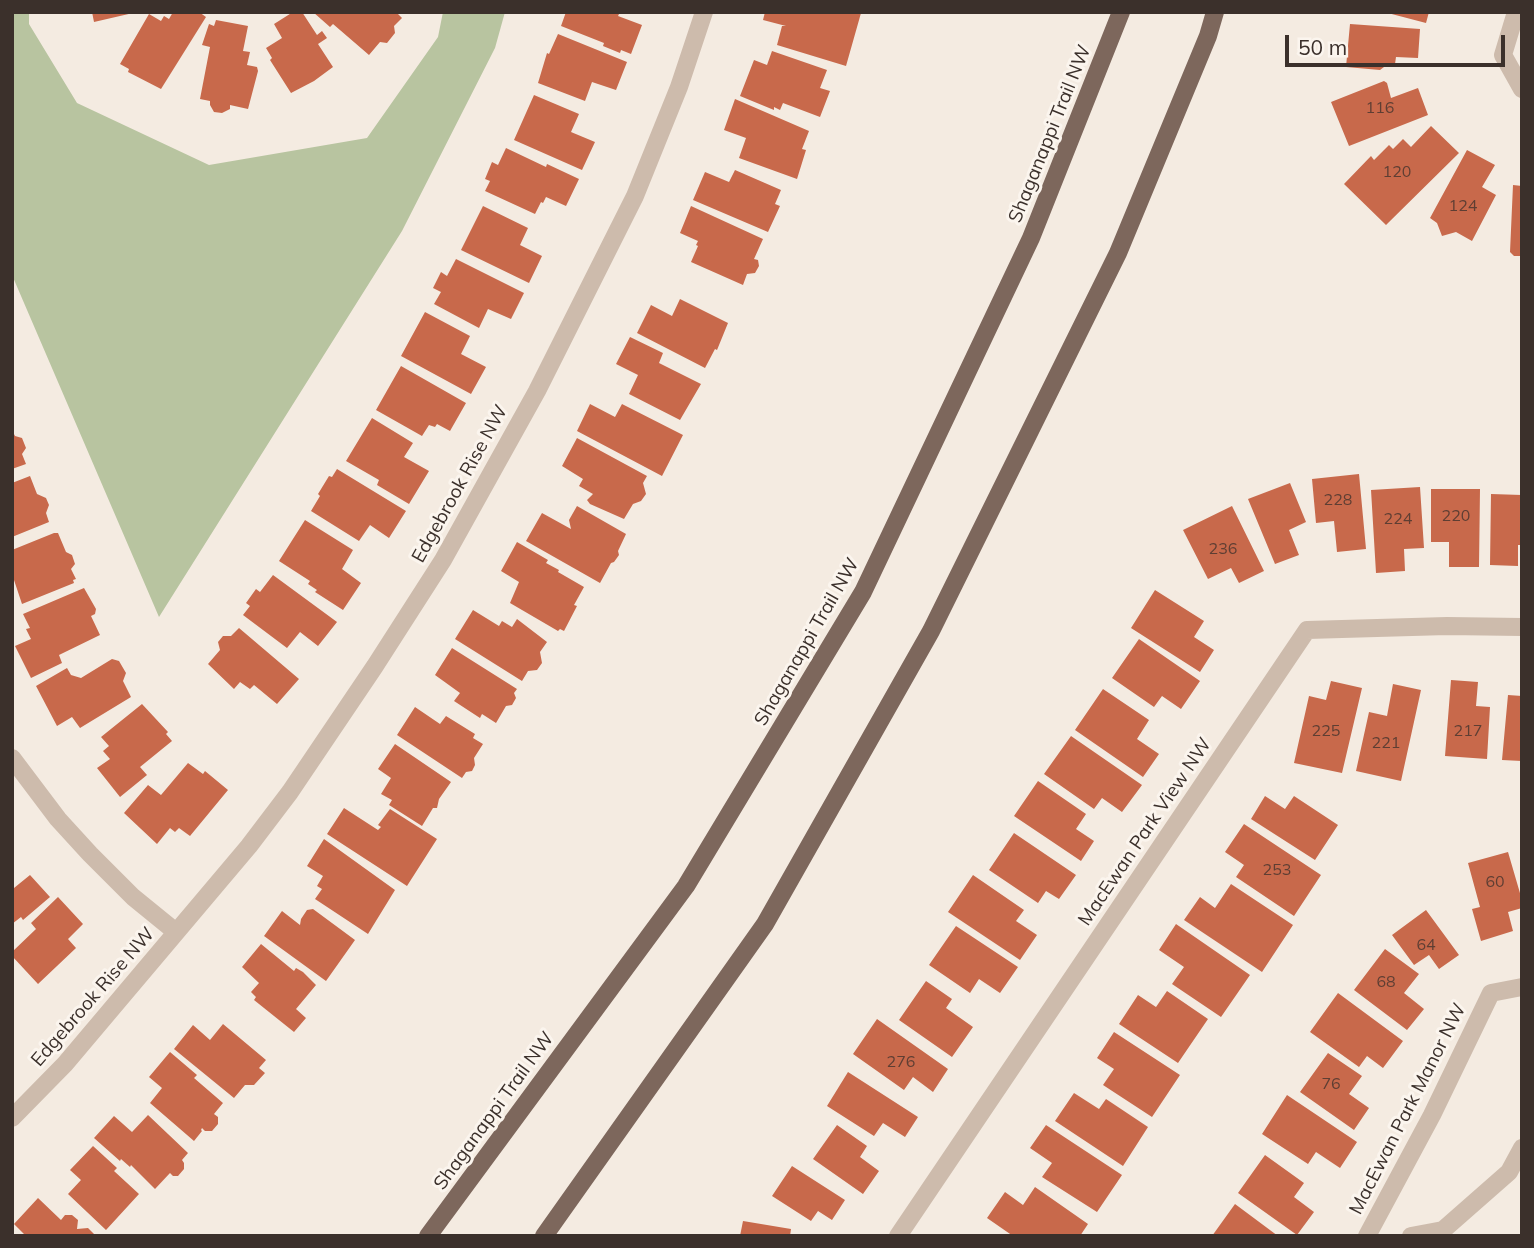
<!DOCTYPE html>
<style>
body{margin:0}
#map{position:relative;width:1534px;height:1248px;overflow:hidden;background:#f4ebe1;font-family:Mulish,sans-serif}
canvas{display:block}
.frame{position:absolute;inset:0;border:14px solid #3b302b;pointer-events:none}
.scale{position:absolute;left:1285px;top:35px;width:220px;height:32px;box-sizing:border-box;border:4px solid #3b302b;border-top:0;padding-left:9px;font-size:21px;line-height:24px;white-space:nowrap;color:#3b302b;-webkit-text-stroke:5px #fbf5ee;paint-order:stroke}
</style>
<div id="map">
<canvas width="1534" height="1248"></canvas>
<div class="frame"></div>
<div class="scale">50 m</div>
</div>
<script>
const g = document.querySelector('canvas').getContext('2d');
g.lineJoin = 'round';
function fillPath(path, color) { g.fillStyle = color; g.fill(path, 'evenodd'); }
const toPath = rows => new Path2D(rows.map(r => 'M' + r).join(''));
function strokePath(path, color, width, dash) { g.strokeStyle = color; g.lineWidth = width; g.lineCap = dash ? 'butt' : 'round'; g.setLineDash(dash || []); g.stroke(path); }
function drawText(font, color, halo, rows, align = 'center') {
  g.font = font + ' Mulish,sans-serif'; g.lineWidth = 6; g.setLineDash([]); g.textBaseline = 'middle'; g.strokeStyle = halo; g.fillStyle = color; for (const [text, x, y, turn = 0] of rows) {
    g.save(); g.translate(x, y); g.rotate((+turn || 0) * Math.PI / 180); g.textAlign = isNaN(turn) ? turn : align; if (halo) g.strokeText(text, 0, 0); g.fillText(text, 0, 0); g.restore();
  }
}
fillPath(toPath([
 [12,12,29,12,29,24,77,103,209,165,367,138,438,37,443,12,505,12,495,48,402,231,159,617,12,275]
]), '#b8c4a0');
fillPath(toPath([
 [92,12,133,12,133,13,94,22],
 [173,12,199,12,206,17,161,89,128,72,129,69,120,64,149,14,161,21,164,16,169,19],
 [293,12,302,12,317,35,322,31,327,38,318,44,333,67,314,81,291,93,270,60,272,58,266,48,282,38,274,24],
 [313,12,399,12,398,14,402,18,394,26,395,33,387,43,380,42,369,55,333,24,330,27],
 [566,12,620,12,618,16,642,25,631,54,621,50,620,53,603,46,604,43,561,26],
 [765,12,861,13,846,66,777,45,782,26,786,26,763,20],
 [1384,12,1429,12,1426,23],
 [216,20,248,26,243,51,250,52,247,65,257,67,258,71,248,109,230,105,230,109,222,113,214,112,210,105,210,101,200,99,210,47,202,45,209,24,214,26],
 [1350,24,1420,29,1418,58,1396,57,1395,64,1388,64,1380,70,1346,67],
 [558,34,627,62,616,90,592,82,585,101,538,83,547,53,549,54],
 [772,51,827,70,820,88,830,91,820,117,783,103,780,110,774,107,774,110,740,96,754,60,767,65],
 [1384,81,1387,83,1391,98,1418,88,1428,115,1349,146,1331,102],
 [534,95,579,114,571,132,595,142,582,170,514,140],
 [735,99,809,131,802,149,806,150,797,179,739,158,746,138,724,130],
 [1431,126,1459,153,1386,225,1344,184,1371,156,1374,160,1389,145,1393,149,1403,139,1411,147],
 [506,148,546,167,547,164,579,179,566,206,546,197,543,203,541,202,535,214,485,191,490,181,485,179,492,162,498,165],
 [1467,150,1495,165,1482,187,1496,195,1472,241,1456,232,1442,236,1437,223,1430,218],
 [735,170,781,190,775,204,780,206,768,232,693,200,705,172,729,182],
 [1513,185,1522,186,1522,256,1514,256,1510,252],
 [483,206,528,228,520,245,542,256,529,283,461,250],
 [691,206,763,239,754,259,758,260,759,266,755,273,747,274,743,285,691,262,698,246,696,245,698,241,680,233],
 [456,259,524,293,511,319,488,309,479,328,434,304,441,292,433,288,441,272,447,276],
 [680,299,728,323,717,350,715,349,705,368,637,333,651,305,672,316],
 [425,312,470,336,461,354,486,367,471,394,401,356],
 [630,337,663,353,659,363,701,384,680,420,629,394,638,375,616,364],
 [401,366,466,403,450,431,437,424,435,427,429,425,422,436,376,410],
 [590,404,615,417,622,404,683,435,662,476,577,431],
 [372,418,413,443,404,457,429,471,409,504,377,485,379,480,346,461],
 [12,430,15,436,22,438,26,448,22,454,26,464,12,469],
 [577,438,647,476,643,483,646,494,641,501,633,504,624,519,590,504,587,500,593,494,579,486,583,479,562,466],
 [337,469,406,511,389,538,370,525,359,541,311,511,320,496,318,494,329,476,332,477],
 [1359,474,1366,549,1337,552,1334,521,1316,523,1312,479],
 [30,476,37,494,46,498,49,505,46,513,49,522,12,537,12,483],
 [1290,483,1306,522,1289,530,1299,555,1275,564,1248,499],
 [1420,487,1424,548,1404,549,1405,571,1376,573,1371,490],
 [1431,489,1480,489,1479,567,1449,567,1449,542,1431,542],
 [1491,494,1522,495,1522,545,1518,545,1518,566,1490,565],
 [577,506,626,534,618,551,619,555,614,562,611,563,600,583,526,541,542,513,571,529,569,520],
 [1232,506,1264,571,1239,583,1231,568,1208,579,1183,530],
 [305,520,353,550,342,569,361,583,343,610,315,592,317,590,308,584,310,581,279,561],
 [54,533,58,533,66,552,72,555,75,564,71,569,76,579,73,580,74,583,22,604,14,580,12,580,12,550],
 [517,542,548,560,546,563,559,570,558,572,584,587,574,605,577,606,564,631,560,629,558,631,510,603,519,582,501,571],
 [273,575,337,622,318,646,300,632,287,648,243,615,250,606,246,603,256,589,260,592],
 [84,588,96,609,95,614,91,616,100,635,59,655,62,663,31,678,15,646,31,639,26,629,30,628,23,614],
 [1155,590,1204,621,1194,637,1214,650,1200,672,1131,628],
 [473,610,499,626,502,621,512,627,517,619,547,642,540,652,542,663,537,670,528,671,522,681,455,639],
 [239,628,299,679,277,704,254,685,250,689,240,682,234,689,208,664,220,650,218,642,223,636,231,636],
 [1139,639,1200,681,1181,709,1162,696,1154,707,1112,678],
 [452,648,517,689,514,693,516,698,512,705,506,706,496,723,482,714,480,718,454,701,460,693,435,675],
 [112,659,119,661,126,673,123,681,131,697,80,728,72,717,57,726,36,686,67,668,71,675,81,678],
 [1451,680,1478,682,1476,706,1490,707,1487,759,1445,756],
 [1331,681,1362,688,1342,773,1294,763,1309,696,1326,700],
 [1393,684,1421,690,1401,781,1356,771,1369,712,1387,716],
 [1103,689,1149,720,1137,739,1159,754,1143,777,1075,730],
 [1508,695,1522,696,1522,761,1502,760],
 [142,704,168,732,166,734,172,741,140,767,147,775,120,797,97,768,110,759,103,751,109,746,101,737],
 [415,707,440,724,446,716,475,734,473,738,483,744,474,758,475,765,472,771,466,772,462,778,397,735],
 [1071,736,1142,785,1122,812,1102,798,1094,809,1044,774],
 [395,744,451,782,439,799,437,808,433,808,422,826,389,805,392,800,381,794,391,778,378,769],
 [188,763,203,774,205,771,228,790,190,836,179,828,175,832,170,828,157,844,124,813,148,785,161,795],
 [1038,781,1086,814,1076,829,1094,841,1081,861,1014,816],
 [1265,796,1285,809,1294,796,1338,825,1315,860,1251,819],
 [344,808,378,830,381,827,378,825,390,809,437,839,407,886,327,834],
 [1244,824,1321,875,1294,916,1236,877,1244,865,1225,852],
 [1014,833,1076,875,1059,899,1046,891,1038,903,989,870],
 [324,839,395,890,368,934,315,899,322,889,317,886,323,876,307,866],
 [1508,852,1522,900,1522,908,1508,912,1513,931,1481,941,1472,909,1480,907,1468,863],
 [30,875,50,897,23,920,21,917,12,924,12,886,14,888],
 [973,875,1024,910,1016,921,1037,935,1020,960,948,912],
 [1231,884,1293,925,1262,972,1184,920,1200,897,1215,908],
 [58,897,83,924,68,939,76,948,38,984,12,956,12,952,36,929,31,923],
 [313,909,355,940,326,981,264,936,282,911,300,925,301,919,307,910],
 [1426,910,1459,955,1439,969,1429,955,1414,965,1392,935],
 [1176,924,1250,975,1221,1017,1172,984,1184,967,1159,950],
 [956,926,1018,967,1000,993,979,979,970,993,929,965],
 [261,944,294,971,296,968,303,972,316,985,296,1009,306,1018,294,1032,254,1000,256,997,251,992,259,983,242,967],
 [1385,949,1419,974,1404,993,1424,1009,1407,1030,1354,990],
 [926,981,952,999,946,1008,973,1027,952,1057,899,1020],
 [1167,991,1208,1019,1178,1063,1119,1024,1138,995,1156,1007],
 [1338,993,1403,1041,1383,1068,1367,1056,1359,1067,1310,1032],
 [877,1019,948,1069,933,1092,913,1077,904,1090,853,1054],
 [223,1024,266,1060,259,1068,265,1073,254,1085,245,1085,234,1098,174,1049,193,1025,210,1040],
 [1114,1032,1180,1075,1152,1117,1103,1085,1114,1069,1097,1058],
 [170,1052,197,1075,194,1078,223,1103,214,1114,218,1117,218,1124,212,1131,205,1131,202,1128,201,1130,202,1131,194,1141,150,1103,162,1088,149,1077],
 [1328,1053,1362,1076,1349,1094,1369,1108,1354,1130,1300,1092],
 [848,1072,918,1117,905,1137,883,1123,874,1136,827,1106],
 [1074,1093,1099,1109,1106,1099,1148,1127,1123,1166,1055,1121],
 [1287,1095,1357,1142,1340,1168,1316,1152,1308,1164,1262,1134],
 [148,1115,188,1153,182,1160,184,1163,184,1169,178,1176,173,1176,170,1173,155,1189,131,1165,130,1167,121,1159,120,1161,94,1138,114,1116,132,1132],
 [837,1125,867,1146,860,1157,879,1171,863,1194,813,1159],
 [1046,1125,1122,1175,1097,1212,1042,1177,1052,1163,1030,1148],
 [93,1146,117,1168,114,1171,139,1194,106,1230,68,1194,81,1180,70,1170],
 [1265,1155,1304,1183,1294,1197,1314,1212,1297,1235,1238,1193],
 [792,1166,845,1200,832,1220,818,1211,811,1221,772,1196],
 [1035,1187,1088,1224,1080,1236,1013,1236,987,1218,1005,1192,1023,1205],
 [38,1198,61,1220,65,1215,72,1215,78,1220,77,1229,88,1228,96,1236,26,1236,14,1224],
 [1235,1204,1278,1236,1212,1236],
 [743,1221,791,1229,790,1236,740,1236]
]), '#c8694b');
strokePath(toPath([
 [1516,12,1503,55,1522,89],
 [12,758,58,819,90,854,133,897,176,932],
 [12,1118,65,1064,249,846,290,792,375,666,443,560,537,391,635,196,679,87,704,12],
 [898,1236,1307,630,1447,626,1522,627],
 [1367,1236,1432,1115,1491,993,1522,987],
 [1411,1236,1443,1230,1509,1172,1522,1148]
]), '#cdbbac', 18);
strokePath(toPath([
 [428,1236,686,886,863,592,1031,238,1121,12],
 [544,1236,765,924,931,631,1118,253,1208,36,1215,12]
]), '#7d675c', 18);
drawText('16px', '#5e3e33', null, [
 ["116",1380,108],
 ["120",1397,172],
 ["124",1463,206],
 ["228",1338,500],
 ["220",1456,516],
 ["224",1398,519],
 ["236",1223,549],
 ["225",1326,731],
 ["217",1468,731],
 ["221",1386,743],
 ["253",1277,870],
 ["60",1495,882],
 ["64",1426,945],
 ["68",1386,982],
 ["276",901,1062],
 ["76",1331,1084]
]);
drawText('19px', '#3b302b', '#fbf5ee', [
 ["Shaganappi Trail NW",1050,134,-68],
 ["Edgebrook Rise NW",460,484,-61],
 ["Shaganappi Trail NW",807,642,-60],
 ["MacEwan Park View NW",1145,832,-56],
 ["Edgebrook Rise NW",93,997,-49],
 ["MacEwan Park Manor NW",1408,1109,-63],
 ["Shaganappi Trail NW",494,1111,-54]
]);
</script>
